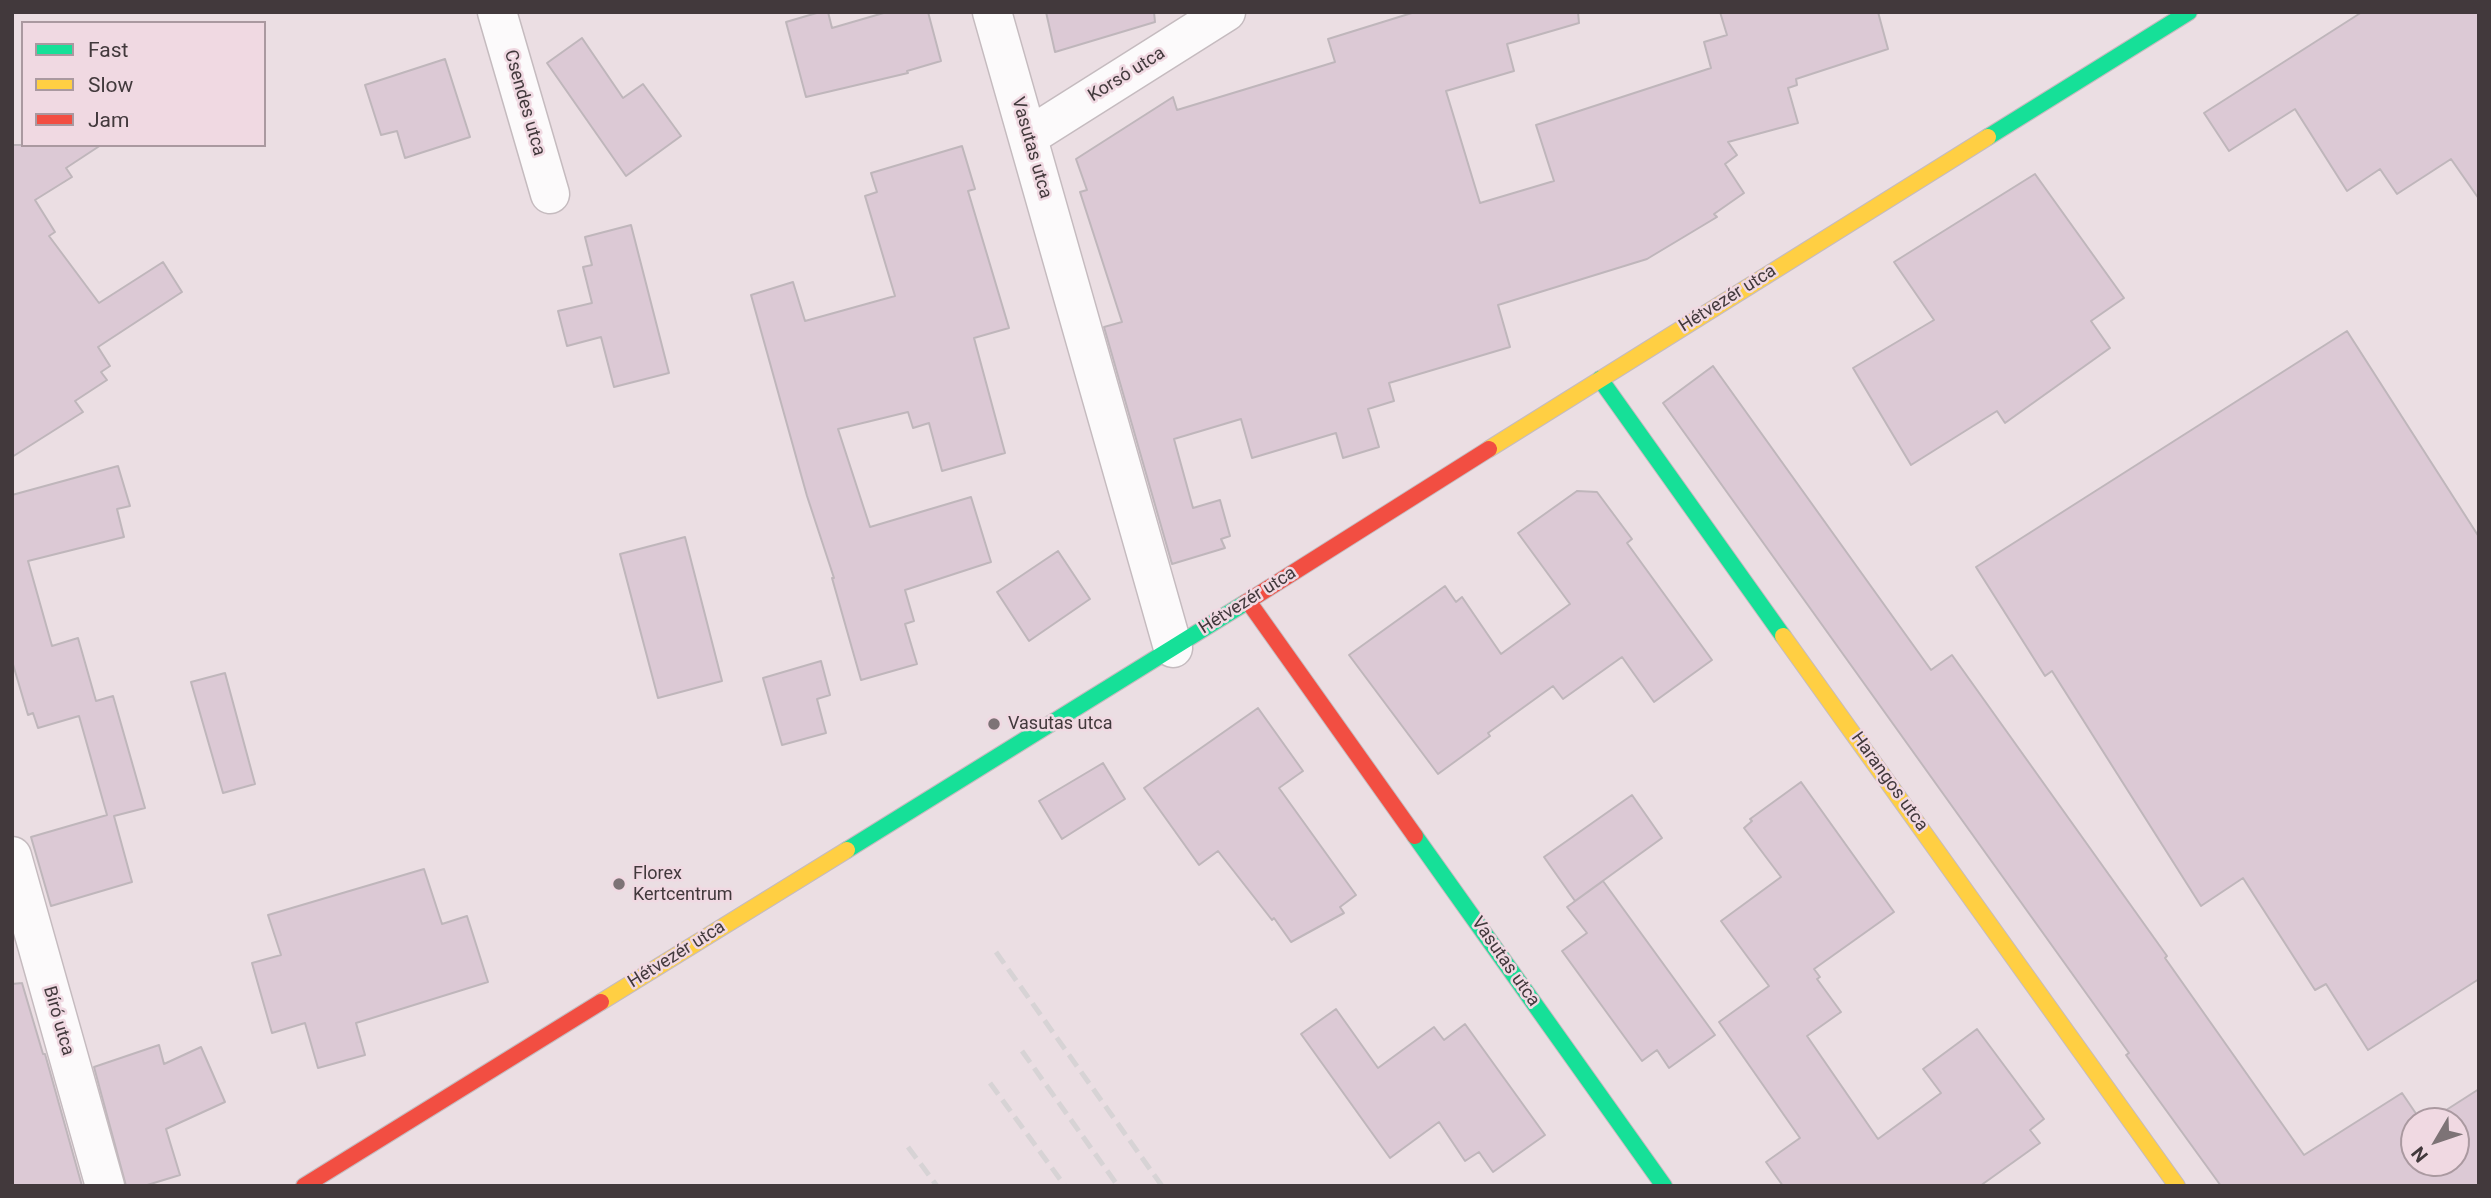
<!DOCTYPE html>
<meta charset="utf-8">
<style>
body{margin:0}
#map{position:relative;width:2491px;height:1198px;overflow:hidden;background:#ebdee3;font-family:Roboto,sans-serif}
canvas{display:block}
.frame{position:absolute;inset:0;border:14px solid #42393c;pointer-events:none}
.legend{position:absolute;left:21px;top:21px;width:245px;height:126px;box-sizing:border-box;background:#f0d9e2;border:2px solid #aa99a0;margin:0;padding:9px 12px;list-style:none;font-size:21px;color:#42393c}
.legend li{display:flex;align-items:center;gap:14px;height:35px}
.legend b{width:35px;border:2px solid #aa99a0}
.north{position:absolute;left:2400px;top:1107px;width:70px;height:70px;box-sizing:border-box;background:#f0d9e2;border:2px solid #aa99a0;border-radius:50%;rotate:231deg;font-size:19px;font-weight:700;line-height:28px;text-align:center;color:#42393c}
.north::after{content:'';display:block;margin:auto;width:24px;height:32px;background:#7d7376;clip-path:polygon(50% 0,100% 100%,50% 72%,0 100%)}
</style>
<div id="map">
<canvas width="2491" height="1198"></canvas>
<div class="frame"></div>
<ul class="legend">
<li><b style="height:9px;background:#16e098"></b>Fast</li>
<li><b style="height:9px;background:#ffcf43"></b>Slow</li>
<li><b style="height:9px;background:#f24e42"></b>Jam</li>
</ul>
<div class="north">N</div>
</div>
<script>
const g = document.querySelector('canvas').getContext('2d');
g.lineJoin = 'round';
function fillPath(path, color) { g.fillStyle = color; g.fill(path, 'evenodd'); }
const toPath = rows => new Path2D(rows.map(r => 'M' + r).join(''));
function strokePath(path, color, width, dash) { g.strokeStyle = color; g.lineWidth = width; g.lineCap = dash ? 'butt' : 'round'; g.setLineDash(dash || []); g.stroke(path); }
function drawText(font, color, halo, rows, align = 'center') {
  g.font = font + ' Roboto,sans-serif'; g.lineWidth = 5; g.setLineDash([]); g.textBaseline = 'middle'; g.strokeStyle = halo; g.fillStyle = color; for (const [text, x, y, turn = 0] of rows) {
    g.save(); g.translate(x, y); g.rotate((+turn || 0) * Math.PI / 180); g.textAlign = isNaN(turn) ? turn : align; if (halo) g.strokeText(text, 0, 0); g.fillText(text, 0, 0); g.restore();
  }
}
const building = toPath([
 [820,12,828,12,832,28,887,12,928,12,941,61,907,71,908,73,806,97,786,22,820,12],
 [1046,12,1154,12,1155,22,1055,52,1046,12],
 [1415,12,1578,12,1579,23,1507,44,1514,71,1446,91,1480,203,1554,181,1536,125,1711,68,1704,42,1727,35,1720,12,1878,12,1888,49,1796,79,1797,85,1788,88,1798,123,1728,142,1737,155,1725,164,1744,193,1714,214,1717,217,1647,259,1498,305,1510,347,1389,383,1394,401,1368,409,1379,447,1343,458,1336,433,1252,458,1241,419,1174,439,1193,508,1220,500,1230,536,1221,539,1225,548,1172,564,1104,327,1122,322,1080,192,1087,190,1076,159,1173,97,1177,110,1335,62,1328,39,1415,12],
 [2362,12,2479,12,2479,199,2451,159,2397,194,2380,169,2347,191,2295,109,2229,151,2204,113,2362,12],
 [582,38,623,98,643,84,681,136,626,176,547,63,582,38],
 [445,59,470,137,405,158,397,131,381,135,365,85,445,59],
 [12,145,101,145,66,168,72,177,35,200,55,232,49,236,99,303,163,262,182,292,98,347,110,366,101,372,107,380,75,401,83,412,12,457,12,145],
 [962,146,975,189,968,191,1009,328,974,338,1005,453,942,471,929,423,913,428,908,412,838,429,870,527,971,497,991,562,905,590,914,621,905,624,917,664,861,680,832,578,834,578,807,496,751,295,793,282,805,321,895,296,865,196,877,192,871,173,962,146],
 [2035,174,2124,298,2091,321,2110,348,2005,423,1997,411,1911,465,1853,368,1934,320,1894,262,2035,174],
 [631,225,669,373,614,387,601,337,567,346,558,311,592,303,583,267,592,265,585,237,631,225],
 [2347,331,2479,537,2479,979,2368,1050,2326,984,2315,990,2243,878,2201,906,2052,671,2045,676,1976,567,2347,331],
 [1713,366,1931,670,1952,655,2167,956,2165,958,2304,1155,2402,1093,2421,1121,2414,1121,2414,1163,2456,1163,2456,1121,2429,1121,2479,1089,2479,1186,2221,1186,2126,1055,2129,1053,1663,403,1713,366],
 [118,466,130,506,117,509,124,537,28,561,52,646,78,638,96,701,113,696,145,808,114,816,132,882,51,906,31,837,107,815,79,716,38,728,33,713,28,715,12,661,12,495,118,466],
 [1577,491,1597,492,1632,539,1627,543,1712,660,1654,702,1622,657,1563,699,1553,686,1488,733,1490,736,1438,774,1349,655,1445,586,1456,602,1462,597,1501,654,1570,604,1518,533,1577,491],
 [685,537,722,681,658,698,620,554,685,537],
 [1058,551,1090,599,1029,641,997,592,1058,551],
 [821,661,830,695,817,699,826,733,782,745,763,678,821,661],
 [225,673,255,784,223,793,191,682,225,673],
 [1258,708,1303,771,1279,788,1356,895,1340,907,1344,913,1291,942,1274,918,1272,920,1218,851,1199,865,1144,788,1258,708],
 [1103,763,1125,799,1062,839,1039,801,1103,763],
 [1801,782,1894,912,1814,969,1820,977,1817,979,1841,1012,1807,1036,1878,1139,1941,1093,1923,1069,1977,1029,2044,1119,2030,1130,2040,1143,1980,1186,1783,1186,1766,1162,1800,1138,1719,1022,1769,986,1721,921,1781,877,1744,828,1752,821,1750,819,1801,782],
 [1632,795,1662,838,1575,901,1544,857,1632,795],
 [424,869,442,924,467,916,488,982,356,1023,365,1055,318,1068,305,1023,272,1033,252,963,281,955,268,915,424,869],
 [1603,881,1715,1035,1669,1068,1657,1050,1642,1061,1562,951,1587,933,1567,907,1603,881],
 [22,983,43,1054,45,1054,82,1186,12,1186,12,984,22,983],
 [1336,1009,1378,1068,1434,1027,1444,1040,1465,1024,1545,1135,1493,1172,1479,1152,1465,1161,1439,1122,1390,1158,1301,1034,1336,1009],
 [159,1045,164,1064,201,1047,225,1102,166,1129,180,1175,144,1186,126,1186,94,1067,159,1045]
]);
fillPath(building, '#dcc9d5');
strokePath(building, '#bfb6bb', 2);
const street = toPath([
 [497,12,550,194],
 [992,12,1173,648],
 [1028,137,1226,12],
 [12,856,105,1186]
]);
const fast = toPath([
 [1988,137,2189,12],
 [1600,379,1783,636],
 [1415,836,1664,1186],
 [847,850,1245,603]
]);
const slow = toPath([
 [1489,449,1988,137],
 [1783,636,2177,1186],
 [601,1002,847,850]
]);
const jam = toPath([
 [1248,601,1415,836],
 [1245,603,1489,449],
 [304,1186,601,1002]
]);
strokePath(street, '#c5bbbf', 41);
strokePath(fast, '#c5bbbf', 18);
strokePath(slow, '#c5bbbf', 18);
strokePath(jam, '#c5bbbf', 18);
strokePath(street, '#fcfafb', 38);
strokePath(fast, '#16e098', 16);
strokePath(slow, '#ffcf43', 16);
strokePath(jam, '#f24e42', 16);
strokePath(toPath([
 [996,952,1162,1186],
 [1022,1051,1118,1186],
 [990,1083,1065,1186],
 [908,1147,937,1186]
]), '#d7d3d5', 5, [14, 7]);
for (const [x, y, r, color] of [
 [994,724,7,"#7d7376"],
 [619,884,7,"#7d7376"]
]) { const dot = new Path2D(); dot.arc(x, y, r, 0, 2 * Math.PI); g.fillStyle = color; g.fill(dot); strokePath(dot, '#f0d9e2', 2.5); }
drawText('18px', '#42393c', '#f0d9e2', [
 ["Korsó utca",1127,75,-32],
 ["Csendes utca",524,103,74],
 ["Vasutas utca",1031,148,74],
 ["Hétvezér utca",1728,299,-32],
 ["Hétvezér utca",1248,601,-32],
 ["Harangos utca",1889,782,54],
 ["Hétvezér utca",677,955,-32],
 ["Vasutas utca",1505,962,55],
 ["Bíró utca",58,1021,74]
]);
drawText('18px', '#42393c', '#f0d9e2', [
 ["Vasutas utca",1008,724],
 ["Florex",633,874],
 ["Kertcentrum",633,895]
], 'left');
</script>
